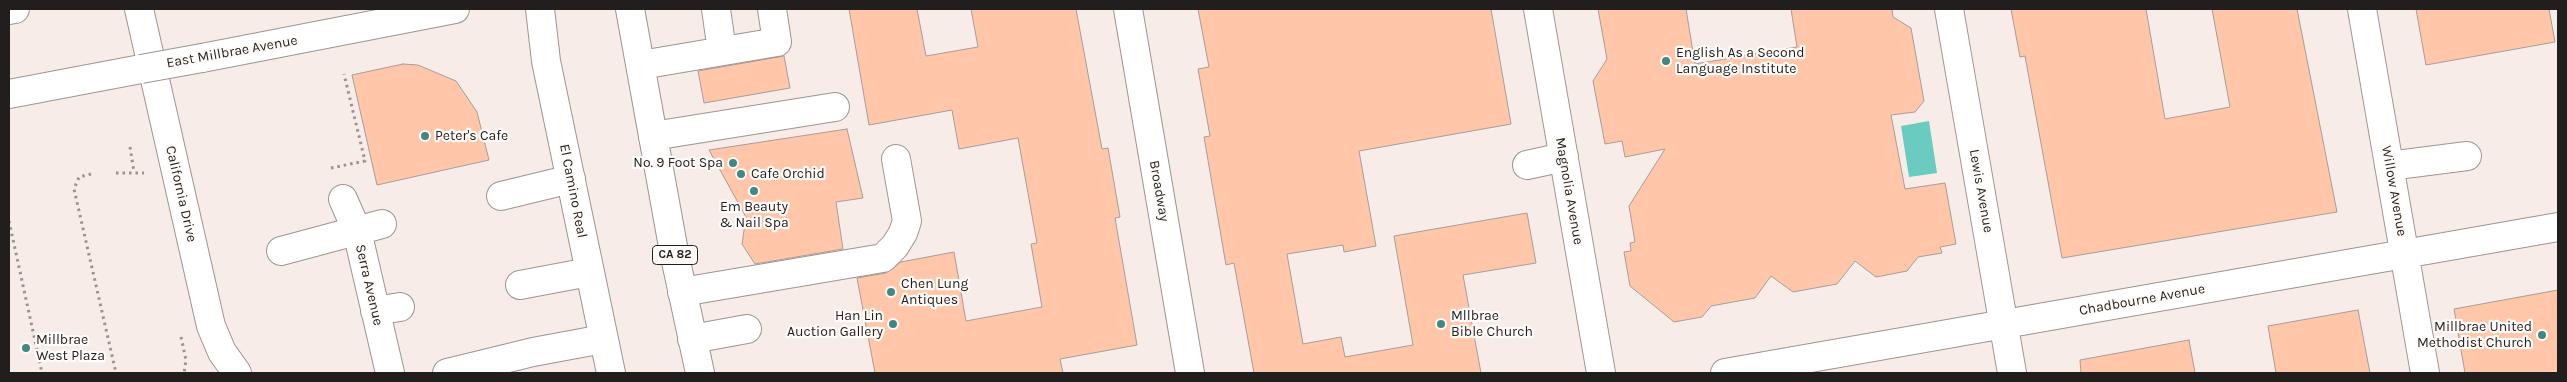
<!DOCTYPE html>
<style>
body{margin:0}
#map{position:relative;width:2567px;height:382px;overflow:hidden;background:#f7ece7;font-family:Karla,sans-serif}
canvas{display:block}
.frame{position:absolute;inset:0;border:10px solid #221e1d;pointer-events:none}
</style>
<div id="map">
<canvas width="2567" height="382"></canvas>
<div class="frame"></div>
</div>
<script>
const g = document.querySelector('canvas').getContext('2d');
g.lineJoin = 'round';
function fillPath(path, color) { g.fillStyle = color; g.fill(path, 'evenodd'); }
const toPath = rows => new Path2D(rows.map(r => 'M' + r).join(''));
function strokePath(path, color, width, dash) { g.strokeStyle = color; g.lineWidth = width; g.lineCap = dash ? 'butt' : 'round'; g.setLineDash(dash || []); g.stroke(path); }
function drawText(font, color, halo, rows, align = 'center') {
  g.font = font + ' Karla,sans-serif'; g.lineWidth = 4.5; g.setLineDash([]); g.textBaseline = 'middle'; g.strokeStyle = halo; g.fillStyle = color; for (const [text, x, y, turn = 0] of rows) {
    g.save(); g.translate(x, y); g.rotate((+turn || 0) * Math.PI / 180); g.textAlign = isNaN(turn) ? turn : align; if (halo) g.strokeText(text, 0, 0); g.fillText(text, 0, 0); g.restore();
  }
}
fillPath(toPath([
 [1929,121,1937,173,1909,177,1901,126]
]), '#6accc1');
const building = toPath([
 [849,9,917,9,926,56,978,47,971,9,1076,9,1102,149,1108,148,1120,217,1115,218,1137,345,1060,359,1063,373,875,373,857,278,886,273,901,262,954,252,966,321,1042,307,1031,244,1037,243,1018,138,959,149,952,110,869,125,849,9],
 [1198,9,1491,9,1511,124,1359,151,1376,246,1344,252,1343,245,1287,254,1303,344,1341,337,1345,357,1413,345,1394,236,1527,213,1536,263,1463,275,1481,373,1254,373,1234,263,1226,265,1204,137,1210,136,1198,69,1209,67,1198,9],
 [1598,9,1686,9,1695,64,1797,47,1791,9,1892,9,1893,17,1911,28,1924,101,1915,112,1891,115,1905,189,1945,183,1956,244,1940,247,1942,253,1918,257,1907,271,1876,277,1855,261,1837,284,1793,292,1771,276,1755,298,1711,306,1702,317,1674,322,1630,286,1624,252,1631,251,1630,243,1635,242,1629,206,1665,149,1625,157,1622,141,1605,144,1593,81,1607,59,1598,9],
 [2011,9,2146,9,2165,119,2230,107,2212,9,2297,9,2337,212,2062,258,2025,56,2020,57,2011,9],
 [2416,9,2549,9,2555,42,2426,65,2416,9],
 [784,56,790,88,704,103,698,71,784,56],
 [403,64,418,65,456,81,477,112,489,160,377,185,352,75,403,64],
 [847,129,863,198,836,202,843,249,755,264,742,244,746,217,709,150,847,129],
 [2558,290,2558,373,2465,373,2454,309,2558,290],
 [2358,310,2370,373,2276,373,2268,326,2358,310],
 [2189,340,2195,373,2081,373,2080,360,2189,340]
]);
fillPath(building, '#ffc6aa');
strokePath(building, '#a79d98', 1);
const minor = toPath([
 [139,9,211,326,222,352,237,373],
 [716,9,722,51],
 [1128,9,1190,373],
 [1949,9,2012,373],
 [2362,9,2425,373],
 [641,65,777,42,772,9],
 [653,136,835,107],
 [1527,165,1564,157],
 [2389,166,2467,156],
 [501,196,571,179],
 [343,199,357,231,390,373],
 [281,251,382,224],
 [520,285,589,272],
 [682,292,883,258,895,246,903,233,907,221,896,159],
 [375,311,400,307],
 [692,339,747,329],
 [447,373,533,352,603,339],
 [1725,373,2558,227]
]);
const major = toPath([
 [540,9,546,61,611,373],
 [630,9,674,252,700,373],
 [1538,9,1601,373],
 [9,10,15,9],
 [202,58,455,9],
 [9,94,141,69]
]);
strokePath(minor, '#9e9590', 30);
strokePath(major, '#9e9590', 30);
strokePath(toPath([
 [130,147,134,172],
 [331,168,365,161,344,74],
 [116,173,144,173],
 [91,174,79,177,74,189,116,373],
 [9,221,42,373],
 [181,337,186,360,184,373]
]), '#9b938f', 3, [2.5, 4]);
strokePath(minor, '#fff', 28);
strokePath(major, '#fff', 28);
const majorBridge = toPath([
 [141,69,202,58]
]);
strokePath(majorBridge, '#9e9590', 30, []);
strokePath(majorBridge, '#fff', 28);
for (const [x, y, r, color] of [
 [1666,61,5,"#428880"],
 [425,136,5,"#428880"],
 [733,163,5,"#428880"],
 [741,174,5,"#428880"],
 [754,191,5,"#428880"],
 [891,292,5,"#428880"],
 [893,324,5,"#428880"],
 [1441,324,5,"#428880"],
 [2542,335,5,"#428880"],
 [26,348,5,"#428880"]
]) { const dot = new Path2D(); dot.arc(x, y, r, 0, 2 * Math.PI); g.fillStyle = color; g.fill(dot); strokePath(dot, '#fffbf9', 2); }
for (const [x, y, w] of [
 [675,255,45]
]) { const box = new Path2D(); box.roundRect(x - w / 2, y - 9.5, w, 19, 4); g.fillStyle = '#fffbf9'; g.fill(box); strokePath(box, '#221e1d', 1); }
drawText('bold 12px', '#221e1d', null, [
 ["CA 82",675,255]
]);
drawText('14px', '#221e1d', '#fffbf9', [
 ["East Millbrae Avenue",232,52,-10],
 ["El Camino Real",573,191,79],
 ["Broadway",1159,191,80],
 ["Magnolia Avenue",1569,191,80],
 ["Lewis Avenue",1981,191,80],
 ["Willow Avenue",2394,191,80],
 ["California Drive",181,194,77],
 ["Serra Avenue",369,285,77],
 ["Chadbourne Avenue",2142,300,-10]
]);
drawText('14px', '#221e1d', '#fffbf9', [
 ["English As a Second",1676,53],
 ["Language Institute",1676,69],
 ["Peter's Cafe",435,136],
 ["No. 9 Foot Spa",723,163,"right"],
 ["Cafe Orchid",751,174],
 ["Em Beauty",754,207,"center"],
 ["& Nail Spa",754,223,"center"],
 ["Chen Lung",901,284],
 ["Antiques",901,300],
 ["Han Lin",883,316,"right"],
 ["Auction Gallery",883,332,"right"],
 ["Mllbrae",1451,316],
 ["Bible Church",1451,332],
 ["Millbrae United",2532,327,"right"],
 ["Methodist Church",2532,343,"right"],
 ["Millbrae",36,340],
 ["West Plaza",36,356]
], 'left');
</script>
